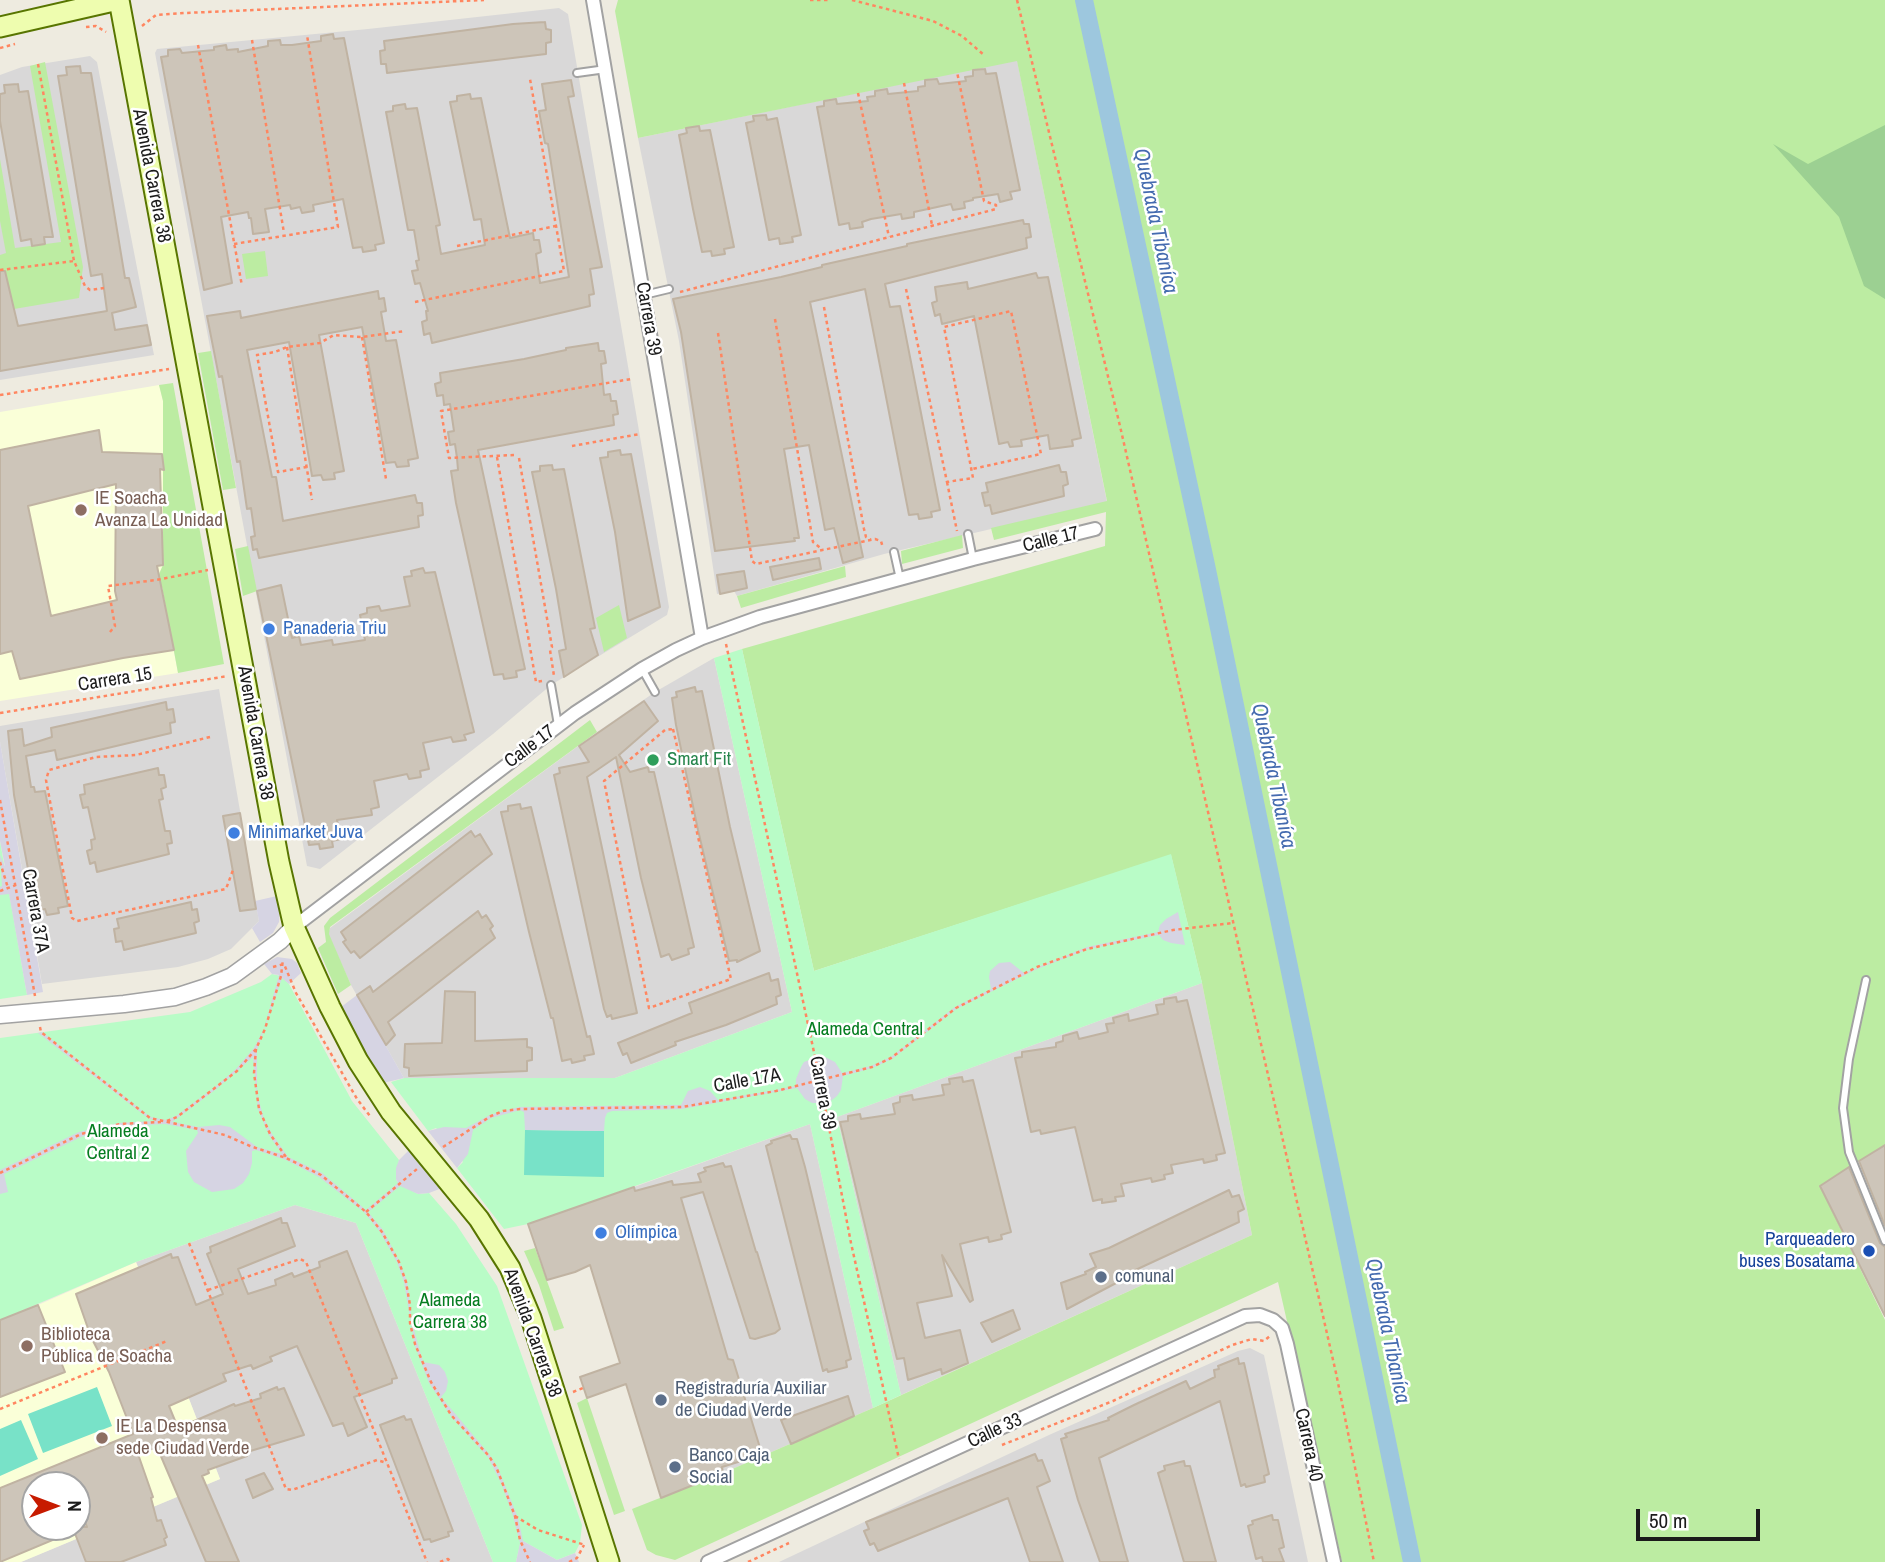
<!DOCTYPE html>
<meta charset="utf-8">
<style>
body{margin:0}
#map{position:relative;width:1885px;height:1562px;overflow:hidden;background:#eeebe0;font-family:"Archivo Narrow",sans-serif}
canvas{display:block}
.north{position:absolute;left:21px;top:1471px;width:70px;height:70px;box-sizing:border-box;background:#fff;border:2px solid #a4a4a4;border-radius:50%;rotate:90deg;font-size:19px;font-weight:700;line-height:28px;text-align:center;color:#1b1b1b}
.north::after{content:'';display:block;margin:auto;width:24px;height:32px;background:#c71b00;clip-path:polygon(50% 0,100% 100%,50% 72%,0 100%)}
.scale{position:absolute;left:1636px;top:1509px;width:124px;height:32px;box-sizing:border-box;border:4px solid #1b1b1b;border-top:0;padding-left:9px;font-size:21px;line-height:24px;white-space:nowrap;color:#1b1b1b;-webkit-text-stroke:5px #fff;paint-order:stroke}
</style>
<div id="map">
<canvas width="1885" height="1562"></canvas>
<div class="north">N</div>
<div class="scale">50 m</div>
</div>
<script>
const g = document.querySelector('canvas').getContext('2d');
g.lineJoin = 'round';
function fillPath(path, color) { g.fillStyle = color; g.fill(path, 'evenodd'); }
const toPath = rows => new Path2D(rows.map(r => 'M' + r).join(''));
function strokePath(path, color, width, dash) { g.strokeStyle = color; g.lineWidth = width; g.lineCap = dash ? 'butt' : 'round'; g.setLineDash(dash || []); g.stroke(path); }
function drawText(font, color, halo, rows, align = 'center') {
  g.font = font + ' "Archivo Narrow",sans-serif'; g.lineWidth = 5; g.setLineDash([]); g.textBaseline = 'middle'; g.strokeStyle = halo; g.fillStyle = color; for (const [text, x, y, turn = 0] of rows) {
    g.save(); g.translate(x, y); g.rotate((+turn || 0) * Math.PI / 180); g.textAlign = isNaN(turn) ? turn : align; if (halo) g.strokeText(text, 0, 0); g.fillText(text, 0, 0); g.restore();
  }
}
fillPath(toPath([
 [559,8,568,14,669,607,667,615,551,685,493,734,320,869,307,866,155,53,157,49,368,29],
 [90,56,97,62,154,355,0,380,0,75,22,67],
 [1017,60,1107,502,884,554,737,596,734,591,717,594,679,341,638,138],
 [714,658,792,1012,615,1078,404,1078,351,985,328,934,330,928,600,730,655,692],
 [219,689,259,921,231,949,208,959,178,967,42,984,0,742,0,726],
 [1202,983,1252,1235,901,1395,837,1117],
 [810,1124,873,1408,723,1473,634,1187],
 [295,1205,356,1223,493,1562,21,1562,220,1479,136,1262],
 [1250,1348,1264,1355,1308,1562,779,1562,1049,1435,1238,1351]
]), '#d9d8d8');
fillPath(toPath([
 [159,385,163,401,163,565,156,580,162,587,178,673,0,701,0,412],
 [136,1262,220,1479,21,1562,0,1562,0,1397,64,1371,38,1305],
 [35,1485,77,1485,77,1527,35,1527]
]), '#faffd8');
fillPath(toPath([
 [618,0,1885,0,1885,1145,1820,1186,1885,1320,1885,1562,1342,1562,1278,1282,675,1560,656,1555,647,1550,632,1509,723,1473,873,1408,1252,1235,1202,983,1171,855,814,971,742,649,1105,546,1106,512,994,540,991,528,1107,501,1017,61,638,138,615,11],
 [45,62,83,267,79,298,14,309,6,277,0,278,0,255,6,253,0,221,0,159,15,248,61,242,30,66],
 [265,251,268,276,246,279,242,254],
 [211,351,236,488,223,490,198,353],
 [173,383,224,664,178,673,162,587,156,581,163,565,163,401,159,385],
 [962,535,963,548,902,564,901,551],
 [248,546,257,591,243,596,235,549],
 [845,566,846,577,741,608,737,596],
 [619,605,627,638,604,652,596,618],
 [590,720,597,732,330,927,329,934,351,985,338,994,318,948,326,942,324,926,330,918],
 [535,1248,564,1328,554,1331,539,1285,524,1251],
 [587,1398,625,1511,614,1515,577,1403]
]), '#bceca2');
fillPath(toPath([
 [1885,125,1885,299,1864,286,1839,217,1773,144,1808,164]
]), '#9cd092');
fillPath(toPath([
 [742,649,814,971,1171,854,1202,983,837,1117,901,1395,873,1408,810,1124,528,1224,504,1229,457,1168,463,1162,436,1128,428,1131,391,1082,404,1078,615,1078,792,1012,714,658],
 [0,841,27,995,0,999],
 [272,974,281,976,289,984,352,1101,399,1160,396,1179,399,1184,418,1194,429,1193,456,1224,497,1286,582,1525,580,1543,575,1553,557,1560,521,1540,516,1562,493,1562,356,1223,295,1205,136,1262,0,1320,0,1038,190,1012,261,982]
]), '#b9fcc7');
fillPath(toPath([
 [525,1130,604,1131,604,1177,524,1175],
 [97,1387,112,1426,43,1453,28,1414],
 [21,1420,38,1459,0,1476,0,1429]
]), '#78e2c8');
fillPath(toPath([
 [0,742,43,992,27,995,9,894,0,895,0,887,2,886,0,855,5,867,0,841],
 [277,896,280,908,279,922,273,933,260,942,252,928,259,921,255,901],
 [1178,912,1185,945,1171,943,1163,940,1159,935,1088,949,1037,969,956,1009,892,1059,872,1068,843,1076,841,1090,837,1096,828,1103,812,1103,805,1099,797,1088,682,1109,612,1111,607,1113,605,1118,604,1131,525,1130,524,1112,520,1110,491,1118,473,1130,468,1154,457,1168,428,1131,444,1127,466,1128,490,1115,519,1107,681,1105,688,1091,700,1087,710,1091,718,1100,776,1090,796,1086,796,1079,801,1067,804,1062,817,1057,823,1056,835,1062,842,1073,871,1066,891,1057,955,1007,991,989,989,977,990,971,999,963,1010,962,1024,973,1087,947,1158,932,1160,925,1166,919],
 [277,957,292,959,297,963,301,973,289,984,282,978,257,1050,257,1094,264,1119,272,1134,288,1157,322,1173,366,1210,398,1183,396,1179,396,1168,399,1160,410,1149,442,1188,429,1193,418,1194,400,1186,368,1212,383,1230,399,1261,407,1281,412,1323,423,1362,439,1365,445,1372,448,1381,446,1391,441,1397,489,1454,498,1468,518,1518,523,1541,557,1560,575,1553,579,1562,516,1562,520,1543,513,1516,502,1485,488,1457,451,1416,429,1383,415,1346,404,1282,397,1262,380,1232,364,1212,319,1177,286,1160,256,1150,252,1151,252,1163,249,1174,243,1183,234,1189,212,1192,194,1182,188,1172,186,1151,198,1133,197,1130,165,1124,120,1126,81,1137,4,1174,8,1192,0,1194,0,1170,79,1132,119,1123,156,1121,148,1118,38,1033,42,1032,150,1117,166,1120,176,1116,215,1087,236,1069,254,1048,264,1029,279,975,272,974,264,964],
 [253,1057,258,1109,269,1135,282,1154,257,1147,230,1127,219,1125,198,1127,172,1122,215,1090],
 [357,995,404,1078,383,1083,341,1007]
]), '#d6d4e3');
strokePath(toPath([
 [1084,0,1206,565,1412,1562]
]), '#9dc7de', 18);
const building = toPath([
 [545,22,546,29,551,30,551,42,546,43,546,54,387,73,386,64,381,64,380,51,385,50,384,41,513,24,545,22],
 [333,34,334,39,344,38,384,243,375,245,376,250,363,252,362,247,353,248,343,199,313,205,314,211,302,213,300,207,291,209,290,205,265,209,269,232,253,234,251,218,249,218,248,212,221,217,232,283,204,290,161,57,168,56,168,50,180,49,182,53,214,50,214,47,226,45,227,50,238,49,238,52,268,46,268,41,280,40,281,45,292,45,321,41,321,36,333,34],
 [80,66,81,73,91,73,125,278,129,278,136,307,112,313,115,330,147,325,151,345,0,371,0,271,5,271,18,326,107,311,102,274,91,276,58,76,67,75,66,67,80,66],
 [985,69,986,74,996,73,1020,190,1010,192,1012,199,1000,202,998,194,973,198,973,200,964,202,965,208,953,210,951,204,914,212,914,217,902,219,901,214,871,219,862,222,863,227,850,229,849,223,839,225,817,107,824,106,824,101,836,99,837,104,868,101,867,97,875,96,875,91,887,89,888,94,918,91,918,87,925,86,925,80,937,79,939,84,966,81,965,77,973,76,973,70,985,69],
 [571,80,574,96,568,97,602,267,590,269,594,294,589,295,590,306,432,343,430,333,424,335,422,322,427,320,426,311,428,311,420,283,415,284,412,271,418,270,416,261,419,260,414,230,408,230,386,112,393,111,393,106,405,104,406,109,417,108,440,225,436,226,441,254,485,245,481,219,474,220,450,102,457,101,457,96,470,94,471,99,481,98,510,238,533,233,534,240,539,240,541,252,536,254,540,283,569,277,548,144,545,143,539,111,546,110,542,84,571,80],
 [18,84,19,92,28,91,53,237,44,237,45,244,32,246,31,239,21,241,0,121,0,94,5,93,4,85,18,84],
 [766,115,767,120,777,118,801,235,792,237,793,242,780,244,779,238,769,240,746,123,754,121,753,116,766,115],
 [699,126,700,131,710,130,734,247,724,249,725,254,712,256,711,251,702,252,693,209,679,135,687,133,686,128,699,126],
 [1023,220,1024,224,1029,224,1031,237,1026,238,1027,248,885,284,890,307,900,306,940,510,931,512,932,517,919,519,918,514,909,515,865,289,810,302,863,557,843,563,834,528,825,530,809,445,784,449,799,538,794,538,795,541,715,551,681,332,673,299,781,277,822,267,822,265,907,246,907,244,1023,220],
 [1036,273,1038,278,1048,277,1081,438,1072,440,1073,446,1050,449,1048,435,1021,440,1022,446,1010,447,1008,442,999,444,974,316,942,324,940,314,935,316,932,303,937,301,935,287,967,282,968,289,1036,273],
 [378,291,379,299,384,298,386,311,381,312,386,341,396,340,418,458,408,460,409,466,397,467,395,462,386,463,362,327,319,335,344,471,334,473,335,479,323,480,321,475,312,476,289,342,247,350,272,477,276,477,283,521,415,495,417,503,422,503,423,515,418,516,419,527,259,558,257,549,253,550,251,537,255,536,251,508,247,509,240,461,237,462,222,376,219,377,207,316,240,311,241,318,378,291],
 [598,343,599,351,604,351,606,363,601,364,604,395,610,394,611,401,616,401,618,414,613,415,614,425,478,450,525,669,516,671,517,677,504,679,503,674,494,675,456,503,451,471,458,470,457,458,455,444,450,445,448,432,454,431,450,404,444,405,443,395,437,396,435,384,441,382,440,373,524,359,566,350,566,348,598,343],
 [99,430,102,452,162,454,164,470,160,469,163,565,157,566,174,650,123,658,20,679,12,651,0,654,0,450,99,430],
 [116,484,115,591,117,600,51,616,28,506,116,484],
 [620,450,621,455,631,454,660,607,628,621,615,532,600,458,608,457,608,452,620,450],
 [552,465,553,470,564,469,595,628,590,629,598,655,564,677,559,651,566,649,556,589,532,472,540,471,540,466,552,465],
 [1059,465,1061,472,1066,472,1068,484,1063,486,1064,496,992,514,990,505,985,506,982,493,988,492,986,483,1059,465],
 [819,558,821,569,773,580,770,567,819,558],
 [423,568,425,573,435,572,474,732,464,735,466,740,453,742,451,737,423,743,429,769,420,771,421,777,409,779,407,774,374,781,379,807,371,809,372,815,337,820,341,839,332,841,333,847,320,849,319,844,309,845,257,591,281,585,292,638,299,636,301,645,332,640,333,645,365,640,360,615,367,613,367,608,379,606,381,611,410,606,404,577,412,576,411,571,423,568],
 [744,571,747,588,720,594,717,575,744,571],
 [695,687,696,692,702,691,730,827,760,951,737,962,737,960,729,961,698,830,676,725,672,698,677,697,676,692,695,687],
 [644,701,658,721,619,755,630,772,648,767,649,772,654,772,694,947,688,949,689,954,672,960,669,954,661,957,641,878,616,757,587,777,637,1013,612,1019,611,1015,607,1017,604,1009,554,775,560,773,559,768,589,762,579,746,644,701],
 [166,702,167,710,173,709,175,722,170,723,171,733,57,760,55,750,26,756,31,787,34,787,35,792,45,791,68,906,58,908,59,913,47,915,45,909,36,911,14,795,8,731,22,729,24,746,52,737,51,728,166,702],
 [158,768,159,775,164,775,166,787,161,789,163,799,159,800,165,831,170,831,172,843,167,844,169,854,97,872,95,862,90,864,87,851,92,849,91,840,95,839,88,807,83,808,80,795,85,794,84,785,158,768],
 [520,804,521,809,531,807,587,1037,590,1036,594,1054,584,1056,585,1060,572,1063,571,1059,562,1061,553,1018,551,1018,529,932,501,812,508,811,508,806,520,804],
 [240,813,256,909,240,911,223,816,240,813],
 [471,831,475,837,480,834,492,854,360,958,354,951,351,953,343,942,346,940,341,932,471,831],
 [191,902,192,910,197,909,199,921,194,923,196,933,124,950,122,941,116,942,114,929,119,928,117,919,191,902],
 [478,911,482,918,486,915,493,926,490,929,495,938,388,1022,395,1035,386,1045,357,995,370,986,373,992,478,911],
 [769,973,771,981,778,979,781,995,776,997,777,1004,726,1025,675,1042,676,1045,631,1063,627,1053,623,1055,618,1043,692,1013,689,1003,769,973],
 [445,991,475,992,475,1041,527,1039,527,1047,532,1048,532,1060,527,1061,527,1071,409,1076,409,1068,404,1067,405,1044,442,1043,445,991],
 [1176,997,1177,1002,1187,1000,1225,1153,1216,1155,1217,1160,1204,1163,1203,1159,1171,1165,1173,1173,1164,1175,1165,1179,1152,1182,1151,1178,1121,1184,1124,1196,1115,1197,1116,1201,1102,1203,1102,1199,1093,1201,1075,1127,1041,1134,1040,1130,1031,1132,1015,1058,1022,1057,1022,1052,1056,1047,1056,1043,1063,1041,1063,1036,1077,1032,1079,1039,1108,1032,1106,1024,1114,1023,1113,1018,1128,1014,1129,1021,1158,1014,1156,1005,1164,1004,1164,999,1176,997],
 [962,1077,963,1082,973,1080,1011,1232,1001,1235,1002,1239,989,1242,988,1237,960,1244,973,1300,970,1302,942,1255,952,1296,917,1303,925,1338,960,1330,968,1363,942,1374,941,1369,908,1380,904,1358,897,1359,840,1122,848,1121,848,1116,860,1114,861,1119,895,1114,893,1104,900,1102,900,1097,912,1095,913,1100,944,1095,942,1085,950,1084,949,1079,962,1077],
 [790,1135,792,1139,797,1139,805,1167,851,1359,846,1361,847,1367,828,1372,827,1369,823,1371,766,1146,772,1143,771,1141,790,1135],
 [1885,1145,1885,1226,1859,1161,1885,1145],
 [723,1163,725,1167,731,1166,756,1252,757,1252,780,1329,775,1333,755,1339,750,1338,703,1192,681,1198,728,1359,733,1360,761,1451,754,1457,722,1467,723,1473,661,1498,626,1384,587,1398,580,1377,620,1363,590,1265,575,1272,547,1280,528,1224,634,1187,635,1191,672,1181,673,1185,701,1182,698,1174,706,1171,704,1168,723,1163],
 [1849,1167,1880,1243,1885,1247,1885,1316,1820,1186,1849,1167],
 [1229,1190,1232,1197,1239,1195,1244,1209,1238,1212,1239,1222,1116,1279,1118,1282,1067,1309,1061,1283,1086,1274,1085,1272,1096,1267,1090,1254,1109,1248,1229,1190],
 [281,1218,282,1223,287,1223,295,1246,238,1269,248,1294,276,1285,275,1280,292,1273,294,1277,320,1267,319,1262,347,1251,397,1378,392,1379,392,1383,354,1397,367,1427,348,1436,343,1423,333,1426,297,1346,270,1357,272,1361,253,1369,251,1365,223,1374,226,1381,169,1406,178,1428,234,1404,235,1406,261,1398,260,1394,277,1387,278,1390,284,1388,304,1435,247,1452,247,1456,208,1470,209,1473,202,1476,239,1562,206,1562,157,1447,138,1454,153,1497,151,1498,157,1521,161,1520,167,1537,164,1539,166,1545,121,1562,86,1562,74,1531,0,1562,0,1488,133,1434,109,1372,91,1337,76,1294,171,1254,172,1258,178,1257,196,1305,223,1294,207,1254,211,1252,210,1247,281,1218],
 [35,1485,77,1485,77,1503,87,1527,35,1527,35,1485],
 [38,1305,65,1372,0,1397,0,1320,38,1305],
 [1013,1310,1020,1329,992,1342,981,1323,1013,1310],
 [1238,1358,1239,1364,1244,1363,1263,1447,1269,1474,1264,1476,1265,1482,1246,1487,1245,1484,1241,1486,1220,1401,1099,1458,1128,1562,1100,1562,1078,1500,1061,1439,1067,1437,1065,1434,1109,1420,1108,1418,1134,1405,1186,1381,1190,1389,1215,1377,1214,1370,1219,1369,1218,1366,1238,1358],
 [848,1396,854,1416,791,1444,781,1420,848,1396],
 [404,1416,406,1420,411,1419,453,1531,448,1532,449,1536,431,1542,430,1539,424,1540,380,1425,404,1416],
 [1035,1454,1038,1461,1042,1460,1050,1481,1037,1487,1063,1562,1030,1562,1008,1498,878,1551,874,1543,870,1545,864,1531,869,1529,866,1522,1035,1454],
 [1184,1461,1185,1466,1190,1466,1216,1562,1184,1562,1158,1473,1165,1470,1164,1466,1184,1461],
 [264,1473,273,1489,253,1498,246,1480,264,1473],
 [1272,1515,1273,1520,1278,1520,1284,1547,1279,1549,1284,1562,1263,1562,1262,1557,1256,1559,1248,1526,1253,1524,1252,1521,1272,1515]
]);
fillPath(building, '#cdc5b9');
strokePath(building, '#c0b3a2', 2);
const service = toPath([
 [577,73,606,69],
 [644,295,669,289],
 [968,534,973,559],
 [894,552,900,579],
 [642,669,655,692],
 [551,685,558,725],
 [1866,980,1849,1059,1843,1108,1849,1152,1885,1241]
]);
const minor = toPath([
 [593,0,702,638],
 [294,927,575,713,642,669,676,650,702,638,760,617,973,559,1095,529],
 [708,1562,1245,1316,1260,1315,1273,1320,1282,1328,1287,1344,1334,1562]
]);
const tertiary = toPath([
 [0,1015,124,1004,175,997,206,987,232,976,280,941,294,927]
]);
const secondary = toPath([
 [119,0,279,862,294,927,330,1007,358,1061,391,1112,479,1219,510,1268,531,1318,609,1562],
 [0,27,118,0]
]);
strokePath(service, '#a2a2a2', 10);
strokePath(minor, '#a2a2a2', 16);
strokePath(tertiary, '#a2a2a2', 19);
strokePath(secondary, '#587500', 23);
strokePath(toPath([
 [810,0,828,0],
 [852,0,933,21,962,36,984,55],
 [1017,0,1120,426,1336,1373,1374,1562],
 [142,26,156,15,185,13,484,0],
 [86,27,96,26,106,32],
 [252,40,284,233],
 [198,45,242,286],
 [0,48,15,44],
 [38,64,74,261],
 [904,83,932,225],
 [858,93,889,237],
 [234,244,338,227,307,35],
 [457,246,556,226],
 [0,270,74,261,85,286,90,290,104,288],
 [906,289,947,482,973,478,944,327,1011,311,1041,454,972,469],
 [680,292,996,209,996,205,984,201,957,72],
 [415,302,564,271,530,79],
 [824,307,864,529,866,537,871,540],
 [775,319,813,542,823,550],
 [718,333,752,561,756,564,875,539,881,541,883,548],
 [362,337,386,479],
 [287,347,312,500],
 [0,395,169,369],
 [572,446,640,434],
 [514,455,449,458,441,411,631,379],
 [497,457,536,682,542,681],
 [519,458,552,647,550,650,554,676],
 [307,467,278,472,257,355,275,352,287,347,320,343,334,335,362,337,405,331],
 [947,482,957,531],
 [110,632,115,626,108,586,156,580,208,570],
 [726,644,820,1080,851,1243,899,1459],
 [0,713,228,676],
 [673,729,731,979,649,1008,604,781,665,730,673,729],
 [210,737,136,755,96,757,49,770,46,780,72,918,77,921,226,889,233,870],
 [0,800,35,996],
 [0,862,8,888],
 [0,891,16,885],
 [273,967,284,964,296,993,357,1099,370,1116],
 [40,1027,41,1032,150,1118,225,1135,250,1146,286,1158,321,1175,366,1212,382,1232,399,1262,406,1282,410,1305,410,1323,415,1344,431,1382,451,1415,489,1456,497,1469,515,1516,520,1540,530,1562],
 [256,1049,254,1073,259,1109,270,1134,286,1157],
 [167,1121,177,1117,237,1071,256,1049,265,1029,281,976,283,959],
 [443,1147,491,1116,503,1111,520,1109,682,1107,776,1091,872,1067,891,1058,956,1008,1037,967,1087,949,1173,930,1233,923],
 [0,1173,81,1134,120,1124,161,1122],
 [366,1212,417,1169],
 [189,1243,286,1489,292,1490,377,1460,387,1463],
 [208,1290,300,1259,306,1262,427,1562],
 [573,1392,583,1388],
 [0,1409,167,1341],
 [1002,1445,1113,1401,1232,1345,1252,1339,1264,1341,1270,1336],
 [515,1516,538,1530,585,1545],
 [440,1562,448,1559,451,1562],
 [569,1562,577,1558,584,1545],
 [748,1562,789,1543]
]), '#ff8660', 2.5, [3.5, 3.5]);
strokePath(service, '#fff', 6);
strokePath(minor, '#fff', 12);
strokePath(tertiary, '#fff', 16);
strokePath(secondary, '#eefdaf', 19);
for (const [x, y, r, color] of [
 [81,510,7,"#8d6e63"],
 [269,629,7,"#3f7fe0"],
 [653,760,7,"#2e9e5b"],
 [234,833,7,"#3f7fe0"],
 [601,1233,7,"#3f7fe0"],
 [1869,1251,7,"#1a4fb4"],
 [1101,1277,7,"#5c6f8a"],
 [27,1346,7,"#8d6e63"],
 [661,1400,7,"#5c6f8a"],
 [102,1438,7,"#8d6e63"],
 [675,1467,7,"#5c6f8a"]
]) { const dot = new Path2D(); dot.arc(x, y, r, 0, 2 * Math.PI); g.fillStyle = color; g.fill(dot); strokePath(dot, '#fff', 2.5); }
drawText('19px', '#1b1b1b', '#fff', [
 ["Avenida Carrera 38",151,176,79],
 ["Carrera 39",648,319,80],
 ["Calle 17",1051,540,-14],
 ["Carrera 15",115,680,-9],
 ["Avenida Carrera 38",255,733,80],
 ["Calle 17",530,747,-37],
 ["Carrera 37A",35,911,80],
 ["Calle 17A",747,1081,-10],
 ["Carrera 39",822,1093,79],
 ["Avenida Carrera 38",532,1333,70],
 ["Calle 33",995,1431,-25],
 ["Carrera 40",1308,1445,78]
]);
drawText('19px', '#785e54', '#fff', [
 ["IE Soacha",95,499],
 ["Avanza La Unidad",95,521],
 ["Biblioteca",41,1335],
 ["Pública de Soacha",41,1357],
 ["IE La Despensa",116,1427],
 ["sede Ciudad Verde",116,1449]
], 'left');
drawText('19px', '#366cbe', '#fff', [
 ["Panaderia Triu",283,629],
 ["Minimarket Juva",248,833],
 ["Olímpica",615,1233]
], 'left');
drawText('19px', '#27864d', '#fff', [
 ["Smart Fit",667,760]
], 'left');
drawText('19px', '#057d20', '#fff', [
 ["Alameda Central",865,1030],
 ["Alameda",118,1132],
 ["Central 2",118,1154],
 ["Alameda",450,1301],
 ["Carrera 38",450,1323]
]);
drawText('19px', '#164399', '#fff', [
 ["Parqueadero",1855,1240],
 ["buses Bosatama",1855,1262]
], 'right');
drawText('19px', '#4e5e75', '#fff', [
 ["comunal",1115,1277],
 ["Registraduría Auxiliar",675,1389],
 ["de Ciudad Verde",675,1411],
 ["Banco Caja",689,1456],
 ["Social",689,1478]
], 'left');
drawText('italic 21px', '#446baf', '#fff', [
 ["Quebrada Tibaníca",1155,221,78],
 ["Quebrada Tibaníca",1273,776,78],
 ["Quebrada Tibaníca",1387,1331,78]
]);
</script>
